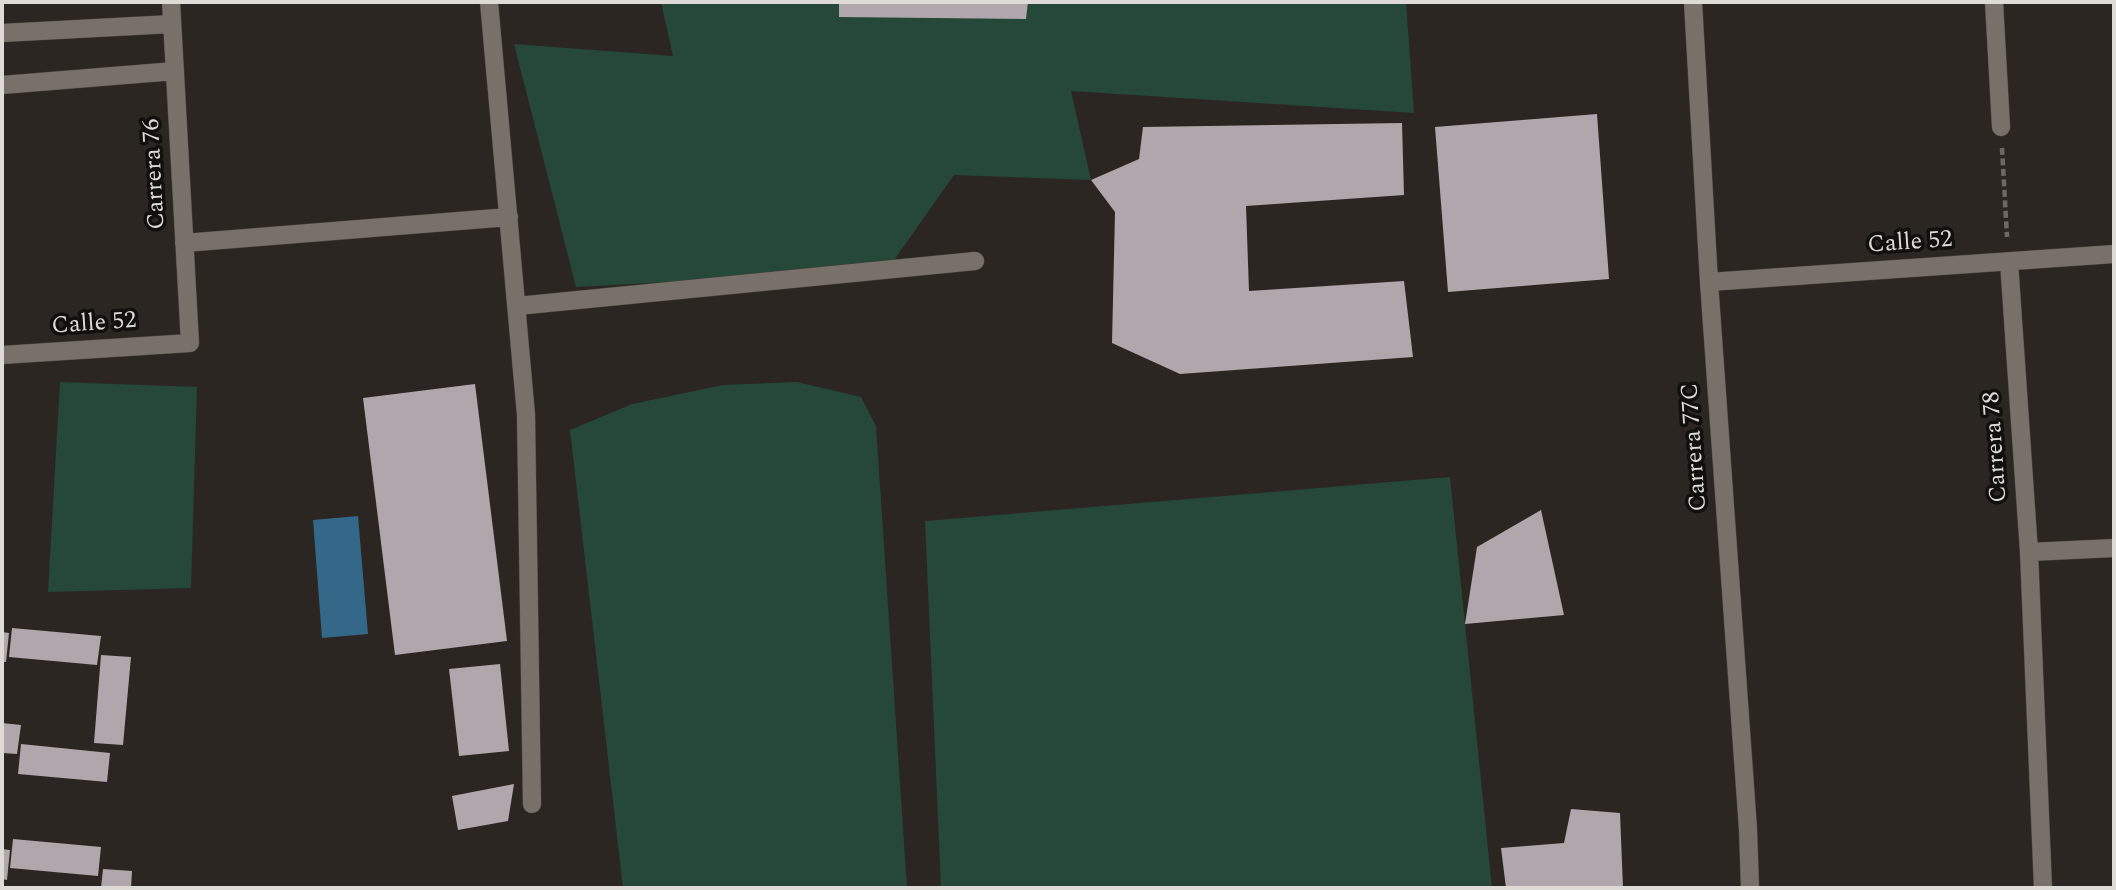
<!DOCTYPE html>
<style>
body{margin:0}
#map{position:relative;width:2116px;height:890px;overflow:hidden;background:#2b2621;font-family:Spectral,serif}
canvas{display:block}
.frame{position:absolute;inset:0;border:4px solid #dedbd7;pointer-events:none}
</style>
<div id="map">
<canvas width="2116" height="890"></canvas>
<div class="frame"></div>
</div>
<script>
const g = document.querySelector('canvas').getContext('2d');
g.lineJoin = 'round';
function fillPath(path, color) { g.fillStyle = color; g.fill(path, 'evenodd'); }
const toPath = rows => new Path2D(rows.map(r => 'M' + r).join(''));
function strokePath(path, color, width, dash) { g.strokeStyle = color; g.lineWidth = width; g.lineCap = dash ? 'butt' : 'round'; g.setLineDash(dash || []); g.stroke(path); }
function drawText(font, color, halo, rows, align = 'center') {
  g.font = font + ' Spectral,serif'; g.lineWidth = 7; g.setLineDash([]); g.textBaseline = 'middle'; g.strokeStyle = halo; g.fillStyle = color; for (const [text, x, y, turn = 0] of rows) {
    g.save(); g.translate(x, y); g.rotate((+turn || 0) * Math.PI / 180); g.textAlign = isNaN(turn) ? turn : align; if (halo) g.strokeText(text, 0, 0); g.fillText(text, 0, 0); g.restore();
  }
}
fillPath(toPath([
 [661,2,1406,2,1414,113,1071,91,1091,180,954,175,887,270,576,287,514,44,673,56],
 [60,382,197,387,191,588,48,592],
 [797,382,861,397,876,426,907,888,623,888,570,430,632,404,723,385],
 [1450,477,1492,888,941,888,925,521]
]), '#254839');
fillPath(toPath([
 [358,516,368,634,322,638,313,520]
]), '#336888');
fillPath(toPath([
 [839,2,1028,2,1026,19,839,17],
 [1597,114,1609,279,1448,292,1435,127],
 [1402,123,1404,195,1246,206,1249,291,1404,281,1413,357,1180,374,1112,343,1115,212,1091,180,1139,159,1143,127],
 [475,384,507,641,395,655,363,398],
 [1541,510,1564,615,1465,624,1477,547],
 [12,628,101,636,97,665,9,657],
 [2,632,9,633,6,662,2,662],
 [101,655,131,657,123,745,94,743],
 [500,664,509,751,459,756,449,669],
 [2,723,21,725,17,754,2,753],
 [21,744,110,753,107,782,18,774],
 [514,784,508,821,458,830,452,796],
 [1571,809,1620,813,1623,888,1506,888,1501,848,1564,843],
 [13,839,101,847,98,876,10,868],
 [2,849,10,850,7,880,2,879],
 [103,869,132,871,131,888,101,888]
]), '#b0a7ac');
const minor = toPath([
 [489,2,526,415,532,804],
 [1693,2,1709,282,1748,829,1750,888],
 [1994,2,2001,127],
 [2,33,172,24],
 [2,85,175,71],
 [184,243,509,217],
 [2009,262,2029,552,2043,888],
 [1709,282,2114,254],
 [517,306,975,261],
 [2,355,190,343,171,2],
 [2029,552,2114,548]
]);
strokePath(minor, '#49443f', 19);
strokePath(toPath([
 [2002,148,2007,237]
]), '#6c6863', 4.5, [7, 3.5]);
strokePath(minor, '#77716a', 18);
drawText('24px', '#dedbd7', '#12100d', [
 ["Carrera 76",156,174,-93],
 ["Calle 52",1910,244,-4],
 ["Calle 52",94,325,-4],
 ["Carrera 77C",1696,447,-94],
 ["Carrera 78",1997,447,-94]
]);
</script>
